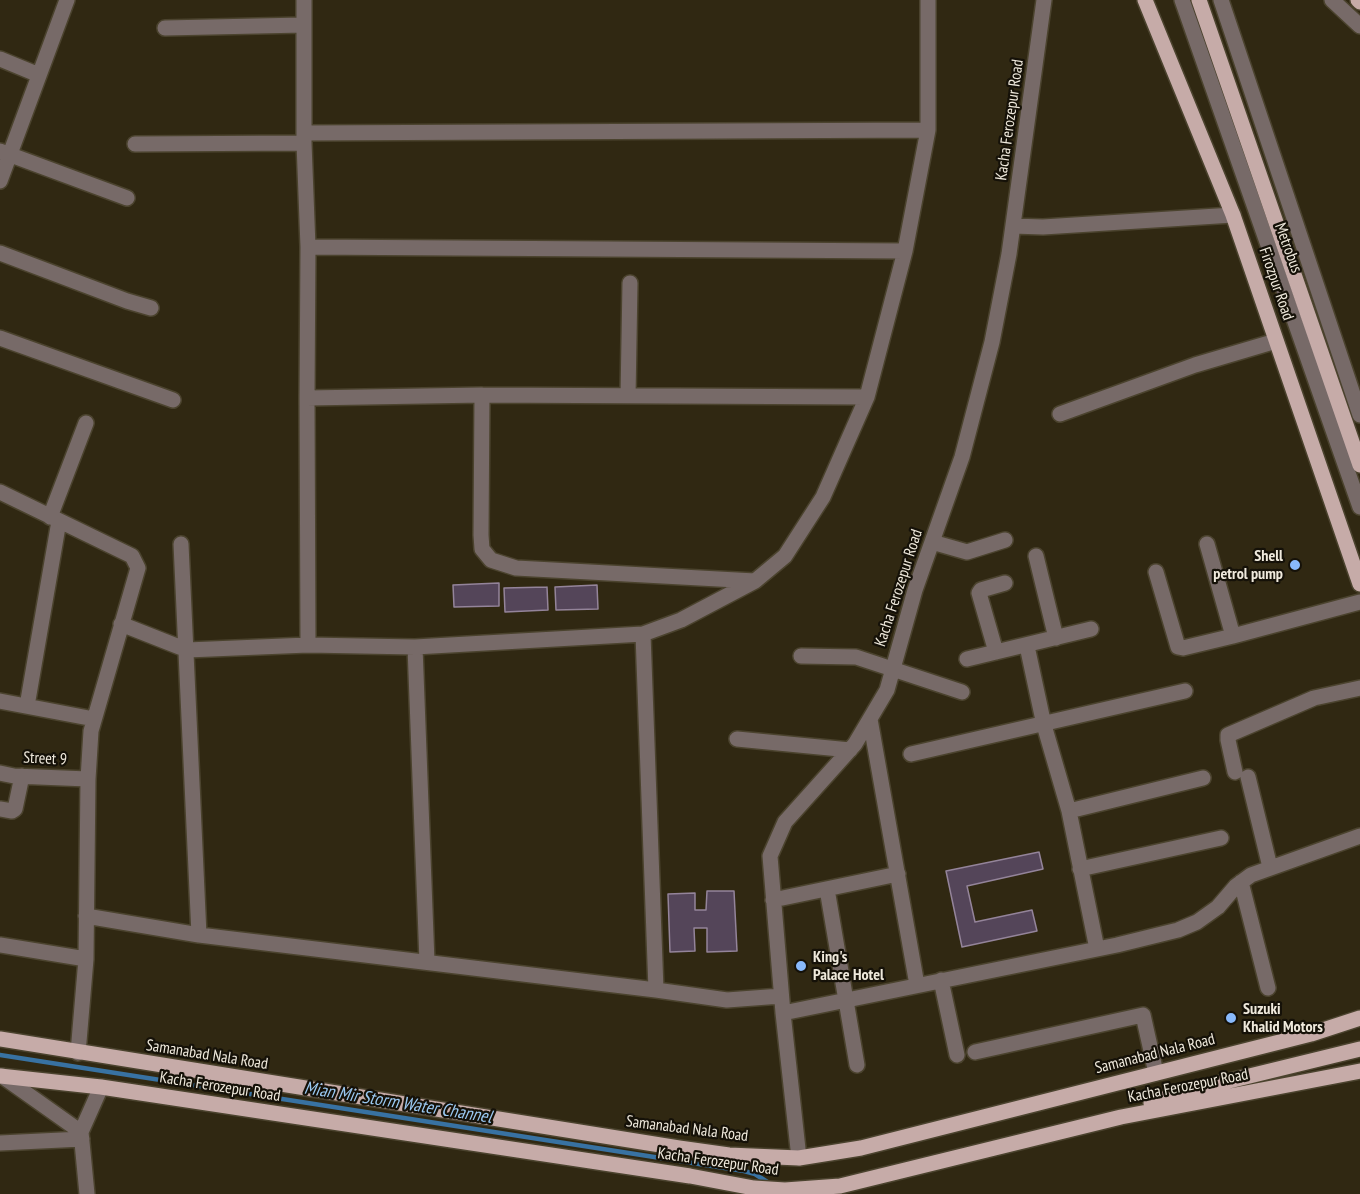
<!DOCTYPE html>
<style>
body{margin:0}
canvas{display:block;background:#302812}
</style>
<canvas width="1360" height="1194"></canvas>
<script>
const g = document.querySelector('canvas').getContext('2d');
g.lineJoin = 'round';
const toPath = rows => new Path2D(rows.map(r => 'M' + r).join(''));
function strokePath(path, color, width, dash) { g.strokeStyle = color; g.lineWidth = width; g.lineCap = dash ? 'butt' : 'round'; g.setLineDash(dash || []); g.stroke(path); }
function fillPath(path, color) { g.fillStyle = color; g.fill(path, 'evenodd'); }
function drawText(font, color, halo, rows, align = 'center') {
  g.font = font + ' "PT Sans Narrow",sans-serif'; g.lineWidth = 4.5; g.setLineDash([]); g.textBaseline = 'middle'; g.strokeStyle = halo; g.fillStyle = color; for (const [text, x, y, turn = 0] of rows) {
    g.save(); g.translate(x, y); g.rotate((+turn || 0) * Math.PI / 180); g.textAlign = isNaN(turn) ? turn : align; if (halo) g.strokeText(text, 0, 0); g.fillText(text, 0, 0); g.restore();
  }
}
strokePath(toPath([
 [0,1055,744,1171,755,1174,772,1185]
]), '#3872a2', 4.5);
const building = toPath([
 [499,583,499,606,454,607,453,585,499,583],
 [597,585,598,609,556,610,555,587,597,585],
 [547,587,548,610,505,612,504,588,547,587],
 [1039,852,1043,869,967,886,975,922,1032,910,1037,931,962,947,946,871,1039,852],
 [707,891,734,891,737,951,707,952,707,928,694,928,695,951,670,952,668,894,695,893,695,910,706,910,707,891]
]);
fillPath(building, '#544559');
strokePath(building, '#94849a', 1.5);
const minor = toPath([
 [304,0,304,143,308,247,307,398,308,645],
 [1182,0,1360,507],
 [1221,0,1360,415],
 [1332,0,1360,26],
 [165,28,303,25],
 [0,59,39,75],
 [304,133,928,130],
 [135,144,304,143],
 [0,151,127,198],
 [0,181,67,0],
 [1013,226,1043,227,1233,215],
 [308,247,905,251],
 [0,253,127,301,151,308],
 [0,338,173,400],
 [482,395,481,535,482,549,491,560,516,568,755,581],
 [628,396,630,283],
 [307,398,482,395,867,397],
 [1060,414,1195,365,1276,341],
 [0,492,132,556,138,568,91,731,88,779,86,959,78,1053],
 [50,517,86,423],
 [932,542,967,552,1005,540],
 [181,544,199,935],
 [1207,544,1233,636],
 [1036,556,1056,638],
 [1156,572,1178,647,1183,648,1233,636,1360,602],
 [121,624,187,650,308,645,415,647,643,634,681,620,755,581,785,556,823,497,867,397,905,251,928,130,928,0],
 [643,634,656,990],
 [1027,646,1044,725,1069,811,1097,949],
 [415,647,427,962],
 [996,652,979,593,981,590,1005,583],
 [801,656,856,657,962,692],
 [967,659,1091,629],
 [0,701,94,719],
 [27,706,59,521],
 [870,719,917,985],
 [737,739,850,750],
 [911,754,1185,691],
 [1235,772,1228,740,1228,735,1314,698,1360,688],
 [0,773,14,776,88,779],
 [1248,777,1270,867],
 [0,809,12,811,15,809,22,776],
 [1069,811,1203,778],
 [1080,869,1221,838],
 [1241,882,1268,988],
 [827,889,857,1065],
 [773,900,898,874],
 [86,916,199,935,656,990,727,1000,781,996],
 [0,945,86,959],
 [941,980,957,1055],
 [783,1013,1117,945,1178,930,1197,922,1218,907,1236,886,1251,875,1360,836],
 [975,1052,1143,1015,1156,1073],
 [2,1076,81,1132],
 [0,1143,82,1139],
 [799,1158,783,1013,770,856,785,822,855,744,887,690,915,590,962,457,992,342,1009,254,1044,0],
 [87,1194,81,1132,101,1087]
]);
const major = toPath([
 [1145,0,1233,215,1360,584],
 [1199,0,1360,465],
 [1358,0,1360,2],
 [0,1039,679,1148,729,1155,799,1158,861,1148,1311,1034,1360,1018],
 [0,1076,101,1087,690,1176,754,1188,785,1190,840,1186,1121,1117,1360,1071],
 [1151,1103,1184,1092,1360,1049]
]);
strokePath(minor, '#4b432e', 18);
strokePath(major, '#4b432e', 18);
strokePath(minor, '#776a68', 15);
strokePath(major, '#c6aba8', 15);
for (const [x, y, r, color] of [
 [1295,565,6,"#89bafc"],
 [801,966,6,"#89bafc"],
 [1231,1018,6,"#89bafc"]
]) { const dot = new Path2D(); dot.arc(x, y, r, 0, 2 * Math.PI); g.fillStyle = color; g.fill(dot); strokePath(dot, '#151108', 2); }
drawText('16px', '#efe9dc', '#151108', [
 ["Kacha Ferozepur Road",1010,120,-82],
 ["Metrobus",1288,248,70],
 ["Firozpur Road",1276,284,71],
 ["Kacha Ferozepur Road",899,588,-72],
 ["Street 9",45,759,3],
 ["Samanabad Nala Road",1155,1054,-14],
 ["Samanabad Nala Road",207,1055,9],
 ["Kacha Ferozepur Road",1188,1086,-11],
 ["Kacha Ferozepur Road",220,1087,9],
 ["Samanabad Nala Road",687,1129,7],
 ["Kacha Ferozepur Road",718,1162,8]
]);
drawText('bold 16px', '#efe9dc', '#151108', [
 ["Shell",1283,556,"right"],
 ["petrol pump",1283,574,"right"],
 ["King's",813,957],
 ["Palace Hotel",813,975],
 ["Suzuki",1243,1009],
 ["Khalid Motors",1243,1027]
], 'left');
drawText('italic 18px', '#9ac8f1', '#151108', [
 ["Mian Mir Storm Water Channel",398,1103,9]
]);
</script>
